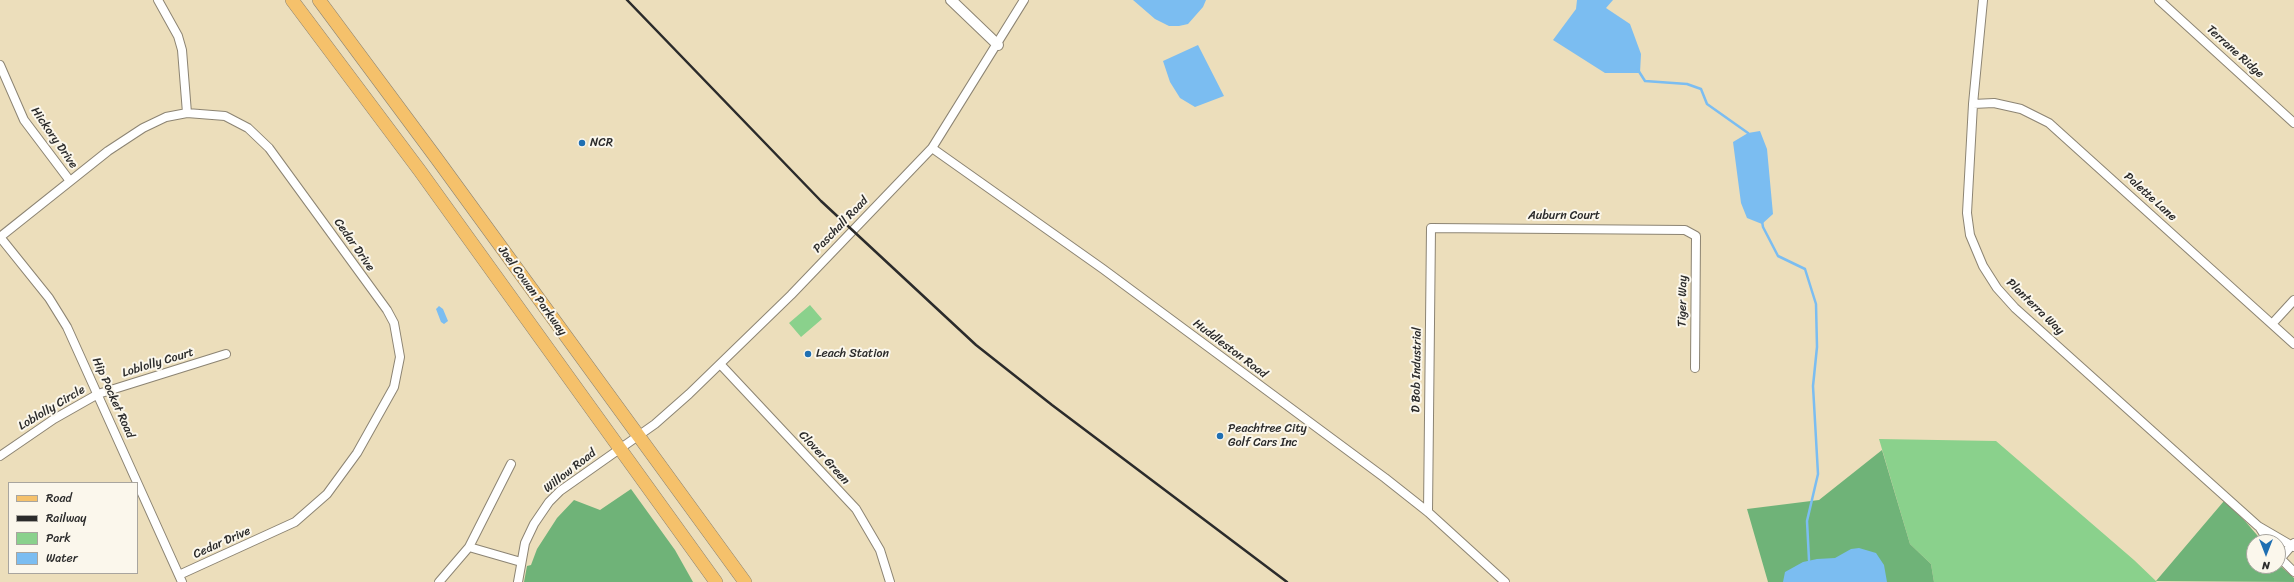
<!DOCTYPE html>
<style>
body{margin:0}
#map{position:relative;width:2294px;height:582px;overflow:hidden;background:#ecdebb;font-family:Sriracha,sans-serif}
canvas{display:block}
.legend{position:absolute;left:8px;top:482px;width:130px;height:92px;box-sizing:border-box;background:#fbf7ec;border:1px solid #a8a59f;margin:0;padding:5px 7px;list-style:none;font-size:12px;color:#2b2b2b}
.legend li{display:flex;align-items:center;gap:8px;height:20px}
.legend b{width:20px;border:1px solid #a8a59f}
.north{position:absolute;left:2246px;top:534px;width:40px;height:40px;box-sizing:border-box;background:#fbf7ec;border:1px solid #a8a59f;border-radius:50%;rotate:180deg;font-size:11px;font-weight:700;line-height:16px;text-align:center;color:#2b2b2b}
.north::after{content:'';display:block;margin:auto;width:14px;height:18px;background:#1f6fb2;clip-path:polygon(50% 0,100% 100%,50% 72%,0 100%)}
</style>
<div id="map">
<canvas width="2294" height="582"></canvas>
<ul class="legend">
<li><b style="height:5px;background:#f5c16b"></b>Road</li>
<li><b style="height:5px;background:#2b2b2b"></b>Railway</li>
<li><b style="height:11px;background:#8ad18c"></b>Park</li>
<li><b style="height:11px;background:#7bbdf1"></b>Water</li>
</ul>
<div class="north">N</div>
</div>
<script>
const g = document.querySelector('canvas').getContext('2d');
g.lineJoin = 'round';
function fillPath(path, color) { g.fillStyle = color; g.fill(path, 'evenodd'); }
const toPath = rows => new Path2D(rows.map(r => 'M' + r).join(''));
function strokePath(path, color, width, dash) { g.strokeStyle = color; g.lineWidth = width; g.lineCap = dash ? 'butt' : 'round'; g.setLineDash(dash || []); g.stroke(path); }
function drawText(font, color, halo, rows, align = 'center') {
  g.font = font + ' Sriracha,sans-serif'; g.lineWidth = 4; g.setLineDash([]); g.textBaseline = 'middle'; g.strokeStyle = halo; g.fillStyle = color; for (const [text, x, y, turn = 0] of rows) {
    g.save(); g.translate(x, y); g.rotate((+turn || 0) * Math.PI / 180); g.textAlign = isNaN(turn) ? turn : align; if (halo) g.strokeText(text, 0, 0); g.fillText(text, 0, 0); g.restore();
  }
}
fillPath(toPath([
 [810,305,822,319,801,337,789,323],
 [1879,439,1996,441,2134,560,2157,582,1934,582,1931,564,1910,544]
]), '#8ad18c');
fillPath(toPath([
 [1882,450,1910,544,1931,564,1934,582,1768,582,1747,509,1819,500],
 [631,489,675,550,693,582,524,582,527,566,531,565,537,549,557,518,574,500,600,510],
 [2224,501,2245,521,2263,542,2254,542,2254,566,2278,566,2278,564,2294,578,2294,582,2156,581]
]), '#6fb378');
fillPath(toPath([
 [1133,0,1206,0,1203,7,1188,24,1179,26,1169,26,1155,19],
 [1577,0,1613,0,1606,8,1630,24,1641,54,1640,73,1605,73,1553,40,1576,9],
 [1198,45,1224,96,1195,107,1180,98,1170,82,1163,61],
 [1760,131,1767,149,1773,214,1762,224,1747,218,1741,203,1733,142,1748,133],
 [439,306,443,309,448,321,444,324,441,322,436,309],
 [1859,548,1876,553,1884,565,1887,582,1783,582,1785,572,1803,562,1817,559,1835,558,1851,549]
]), '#7bbdf1');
strokePath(toPath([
 [1638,70,1645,81,1687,84,1701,89,1707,104,1748,133,1749,137],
 [1762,221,1763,227,1778,256,1805,269,1816,304,1817,347,1813,386,1818,474,1807,521,1809,560]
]), '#7bbdf1', 2.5);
const minor = toPath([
 [158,0,178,36,182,50,187,113],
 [1983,0,1973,104,1967,213,1970,235,1983,266,1997,288,2015,308,2258,526,2294,547],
 [2159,0,2294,123],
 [0,65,24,120,70,181],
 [1973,104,1994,103,2021,109,2049,123,2294,344],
 [932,148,1103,269,1385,478,1428,512,1505,582],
 [0,237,108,151,143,128,166,117,187,113,225,116,248,128,269,148,387,310,394,323,400,357,394,387,357,453,327,494,295,522,179,575],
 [0,237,49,298,67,327,182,582],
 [2272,324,2294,300],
 [721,365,856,509,880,550,890,582],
 [0,456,54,419,98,394,226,354],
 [1428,512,1431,228,1685,230,1696,236,1695,368],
 [2260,528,2269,542],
 [469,547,521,562],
 [2278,556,2294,572],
 [2280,559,2294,543],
 [439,582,469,547,511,464],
 [518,582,525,543,534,524,549,502,560,491,655,424,689,394,791,295,932,148,1024,0]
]);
const tertiary = toPath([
 [951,0,998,45]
]);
const primary = toPath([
 [292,0,420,171,716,582],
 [319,0,437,159,745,582]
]);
strokePath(minor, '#8c8473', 10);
strokePath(tertiary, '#8c8473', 12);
strokePath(primary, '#8c8473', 14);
strokePath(minor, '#fff', 8);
strokePath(tertiary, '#fff', 10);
strokePath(primary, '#f5c16b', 13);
strokePath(toPath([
 [627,0,821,201,976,345,1052,405,1287,582]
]), '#2b2b2b', 2.5);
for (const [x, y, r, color] of [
 [582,143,4,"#1f6fb2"],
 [808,354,4,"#1f6fb2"],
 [1220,436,4,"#1f6fb2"]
]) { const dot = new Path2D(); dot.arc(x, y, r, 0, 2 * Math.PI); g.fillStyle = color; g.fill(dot); strokePath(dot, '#fbf7ec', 1.5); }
drawText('12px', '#2b2b2b', '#fbf7ec', [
 ["Terrane Ridge",2235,52,42],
 ["Hickory Drive",54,138,55],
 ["Palette Lane",2150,197,42],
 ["Auburn Court",1564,216],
 ["Paschall Road",841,225,-46],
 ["Cedar Drive",354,245,55],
 ["Joel Cowan Parkway",532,291,54],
 ["Tiger Way",1683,301,-89],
 ["Planterra Way",2035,307,44],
 ["Huddleston Road",1230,349,37],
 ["Loblolly Court",158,363,-17],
 ["D Bob Industrial",1417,370,-89],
 ["Hip Pocket Road",113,398,66],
 ["Loblolly Circle",52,408,-31],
 ["Clover Green",824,458,47],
 ["Willow Road",570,471,-38],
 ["Cedar Drive",222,543,-24]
]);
drawText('12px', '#2b2b2b', '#fbf7ec', [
 ["NCR",590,143],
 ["Leach Station",816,354],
 ["Peachtree City",1228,429],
 ["Golf Cars Inc",1228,443]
], 'left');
</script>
